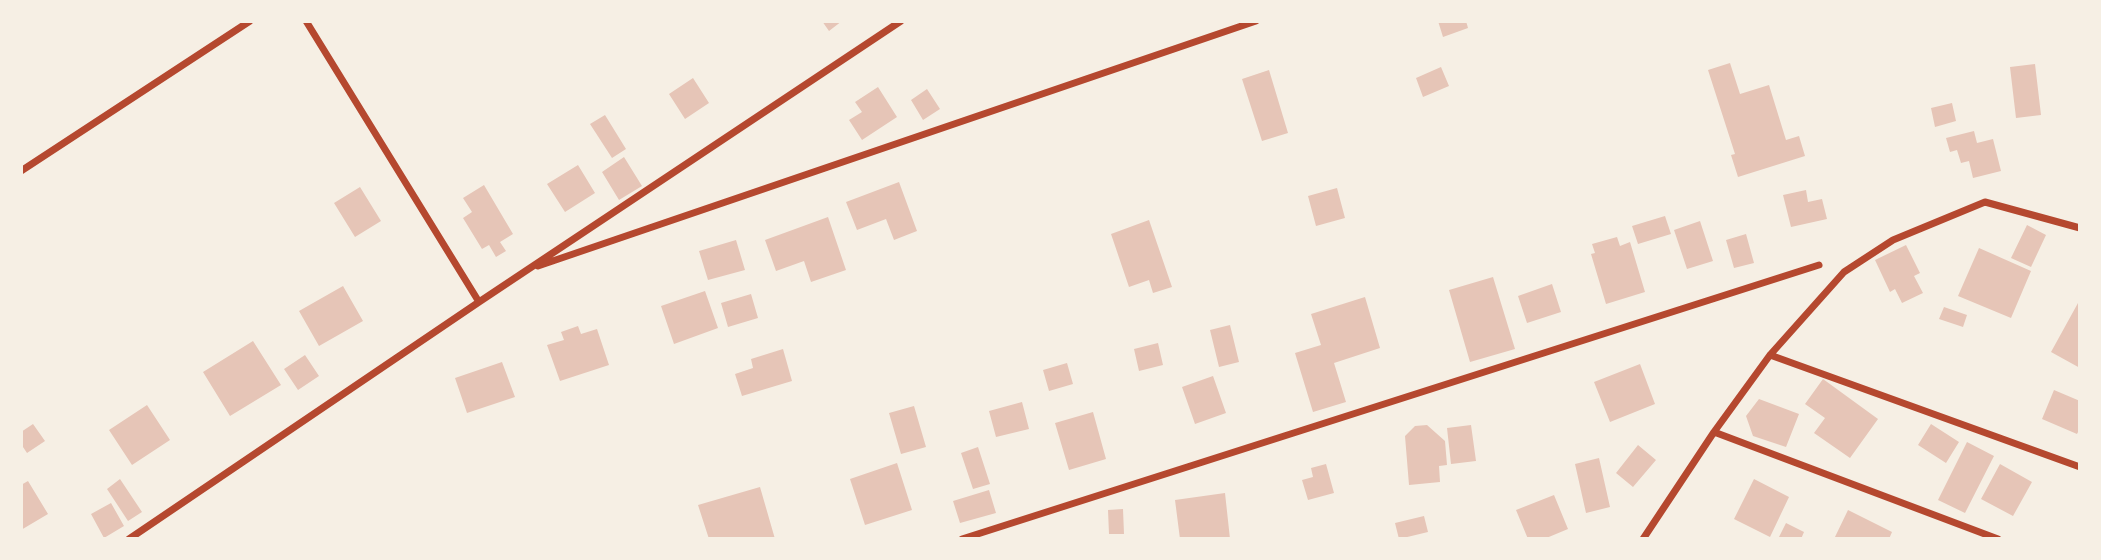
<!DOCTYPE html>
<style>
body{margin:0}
#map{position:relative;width:2101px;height:560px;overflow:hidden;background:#f6efe4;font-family:"Noto Serif",serif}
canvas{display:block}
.frame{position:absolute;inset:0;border:23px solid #f6efe4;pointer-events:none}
</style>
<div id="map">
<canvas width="2101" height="560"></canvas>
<div class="frame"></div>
</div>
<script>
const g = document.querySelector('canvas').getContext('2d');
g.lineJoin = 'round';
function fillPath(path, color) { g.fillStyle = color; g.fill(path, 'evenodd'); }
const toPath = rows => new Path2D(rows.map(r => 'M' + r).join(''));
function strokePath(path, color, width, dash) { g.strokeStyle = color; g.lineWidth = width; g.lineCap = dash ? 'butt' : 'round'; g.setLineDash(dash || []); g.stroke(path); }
fillPath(toPath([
 [822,21,842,21,829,31],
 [1438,21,1466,21,1468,28,1443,37],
 [1730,63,1740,94,1769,85,1786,140,1799,136,1805,156,1738,177,1731,155,1735,154,1708,70],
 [2035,64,2041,115,2016,118,2010,67],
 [1441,67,1449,86,1423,97,1416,78],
 [1269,70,1288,133,1262,141,1242,79],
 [693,78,709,103,685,119,669,94],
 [878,87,897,117,862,140,849,120,862,112,855,102],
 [927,89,940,109,923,120,911,100],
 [1952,103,1956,121,1935,127,1931,108],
 [605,115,626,149,612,158,590,124],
 [1974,131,1977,143,1993,139,2001,171,1973,178,1969,161,1961,163,1957,150,1950,152,1946,138],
 [624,157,642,186,619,200,602,172],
 [578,165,595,193,565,212,547,184],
 [899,182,917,231,894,240,886,219,857,230,846,202],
 [484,185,513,234,500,242,506,251,496,257,489,245,482,249,463,218,472,212,463,198],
 [360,187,381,221,355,237,334,203],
 [1337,188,1345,218,1316,226,1308,196],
 [1806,190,1808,202,1822,199,1827,219,1791,227,1783,195],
 [1665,216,1671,234,1638,244,1632,226],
 [828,217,846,270,811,282,804,261,776,271,765,240],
 [1149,220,1172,287,1153,293,1149,280,1129,287,1111,234],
 [1700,221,1713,261,1687,269,1674,230],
 [2027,225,2046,235,2031,267,2011,258],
 [1746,234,1754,263,1734,268,1726,240],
 [1617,237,1620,246,1630,242,1645,292,1606,304,1591,254,1595,253,1592,244],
 [736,240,745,270,708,280,699,251],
 [1906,245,1920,273,1914,276,1923,293,1902,303,1895,289,1890,292,1875,260],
 [1979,248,2031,271,2011,318,1958,296],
 [1493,277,1515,349,1470,362,1449,290],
 [1552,284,1561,312,1527,323,1518,296],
 [343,286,363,321,319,346,299,311],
 [705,291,718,328,674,344,661,306],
 [751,294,758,318,728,327,721,303],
 [1365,297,1380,348,1334,363,1346,402,1313,412,1295,353,1321,345,1311,314],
 [2078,303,2080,305,2080,368,2051,352],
 [1944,307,1967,315,1963,327,1939,319],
 [1230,325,1239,362,1219,367,1210,330],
 [578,326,581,334,597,329,609,365,560,381,547,345,564,340,561,332],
 [253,341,281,385,230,416,203,372],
 [1158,343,1163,365,1139,371,1134,349],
 [783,349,792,381,742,396,735,374,753,368,751,359],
 [305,355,319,376,298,390,284,369],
 [502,362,515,397,467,413,455,378],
 [1067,363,1073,384,1049,391,1043,370],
 [1640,364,1655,404,1610,422,1594,382],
 [1213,376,1226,413,1195,424,1182,387],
 [1823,379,1878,419,1850,458,1814,433,1825,418,1805,404],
 [2054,390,2080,401,2080,428,2077,434,2042,419],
 [1759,399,1799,414,1786,447,1753,436,1746,416],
 [1022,402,1029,429,996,437,989,411],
 [147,405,170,440,132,465,109,430],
 [914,406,926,447,901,454,889,413],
 [1093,412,1106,459,1069,470,1055,423],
 [33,424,45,441,27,453,21,444,21,432],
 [1931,424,1959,442,1946,463,1918,445],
 [1427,425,1445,441,1447,465,1439,466,1440,482,1409,485,1405,436,1415,426],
 [1471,425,1476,461,1451,464,1447,428],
 [1967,442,1994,456,1965,513,1938,500],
 [1638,445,1656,460,1633,487,1616,473],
 [978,447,990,484,973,489,961,453],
 [1599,458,1610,507,1586,513,1575,464],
 [897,463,912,510,865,525,850,479],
 [1326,464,1334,493,1308,500,1302,480,1313,477,1311,468],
 [2000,464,2032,482,2013,516,1981,499],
 [120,479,142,512,128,521,107,489],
 [1754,479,1789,497,1770,537,1734,519],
 [28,481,48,514,21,530,21,485],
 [760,487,775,539,709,539,698,505],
 [989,490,996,513,960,523,953,501],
 [1225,493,1230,539,1180,539,1175,500],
 [1554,495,1568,529,1544,539,1528,539,1516,510],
 [111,503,124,526,104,538,91,514],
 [1123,509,1124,534,1109,534,1108,510],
 [1848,510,1892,532,1889,539,1834,539],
 [1424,516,1428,532,1399,539,1395,523],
 [1786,523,1804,532,1801,539,1778,539]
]), '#e6c5b7');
strokePath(toPath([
 [306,21,479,302],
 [21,171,250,21],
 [538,266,1256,21],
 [1770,355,2080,467],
 [1714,432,1998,539],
 [129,539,479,302,901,21],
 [962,539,1819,265],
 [1643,539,1714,432,1770,355,1844,272,1893,240,1985,202,2080,228]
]), '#b5482f', 7);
</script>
